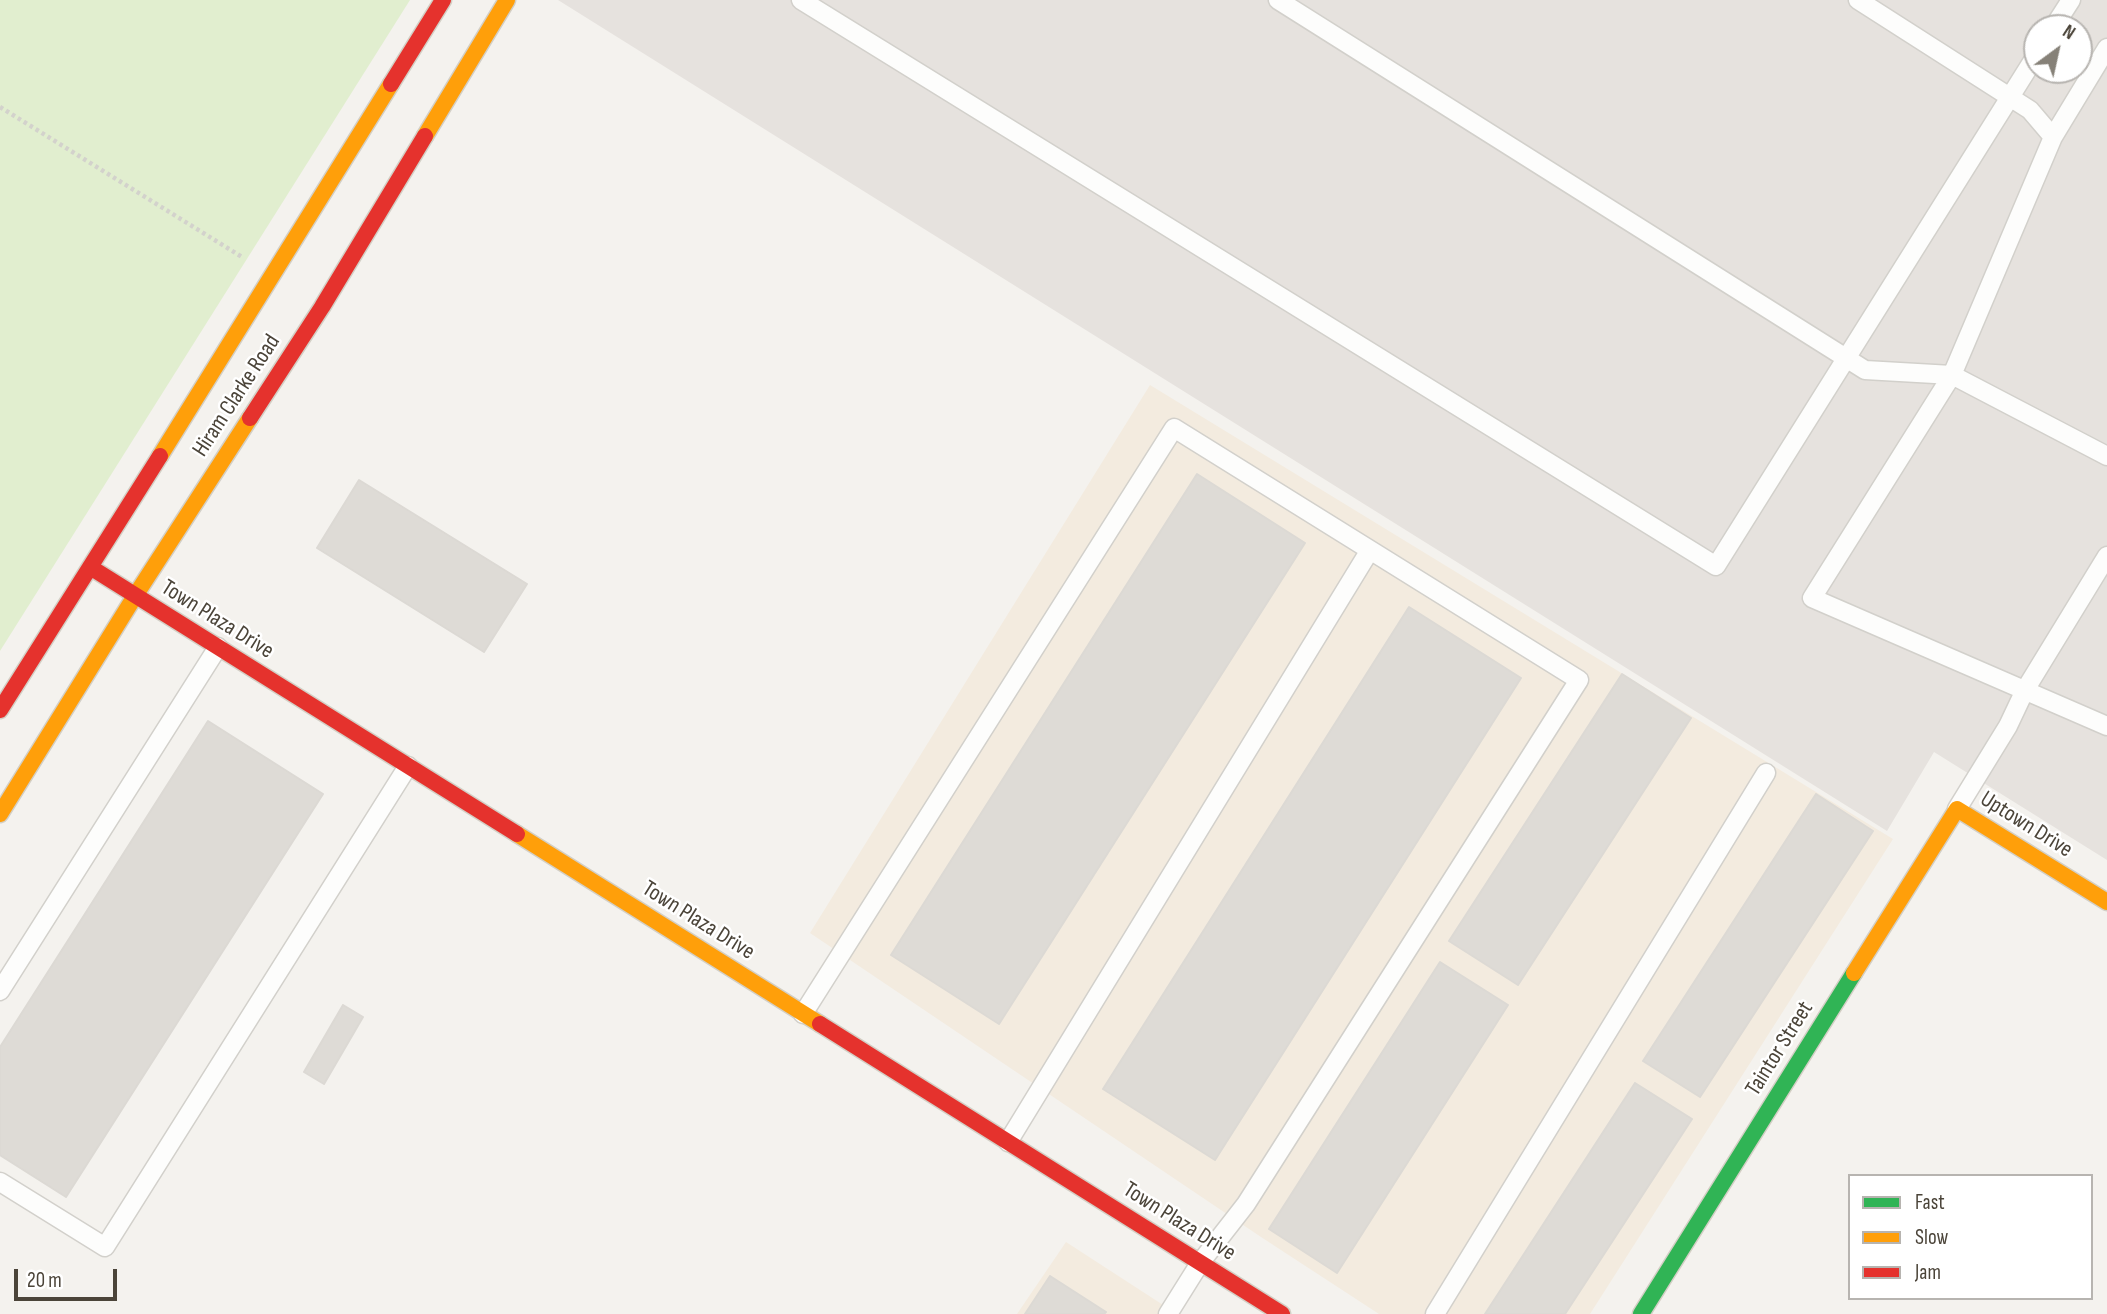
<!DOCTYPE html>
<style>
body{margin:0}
#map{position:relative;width:2107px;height:1314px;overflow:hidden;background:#f4f2ee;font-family:"Sofia Sans Condensed",sans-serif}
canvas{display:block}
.legend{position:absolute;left:1848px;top:1174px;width:245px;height:126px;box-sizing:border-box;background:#fff;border:2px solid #b7b4b0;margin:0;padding:9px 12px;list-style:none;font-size:21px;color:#4b4439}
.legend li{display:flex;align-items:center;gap:14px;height:35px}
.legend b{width:35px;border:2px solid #b7b4b0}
.north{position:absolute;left:2023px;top:14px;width:70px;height:70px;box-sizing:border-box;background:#fff;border:2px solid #b7b4b0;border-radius:50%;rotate:33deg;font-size:19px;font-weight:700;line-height:28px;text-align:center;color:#4b4439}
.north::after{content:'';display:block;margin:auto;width:24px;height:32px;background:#868178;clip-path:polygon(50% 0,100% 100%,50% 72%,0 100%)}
.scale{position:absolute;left:14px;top:1269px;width:103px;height:32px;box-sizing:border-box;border:4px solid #4b4439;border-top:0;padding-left:9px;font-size:21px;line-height:24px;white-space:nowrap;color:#4b4439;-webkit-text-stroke:5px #fff;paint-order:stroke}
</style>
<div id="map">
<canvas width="2107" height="1314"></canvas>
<ul class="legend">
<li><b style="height:9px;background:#30b455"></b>Fast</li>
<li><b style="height:9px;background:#ff9f0a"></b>Slow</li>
<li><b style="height:9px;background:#e5322d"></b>Jam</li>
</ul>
<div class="north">N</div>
<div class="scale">20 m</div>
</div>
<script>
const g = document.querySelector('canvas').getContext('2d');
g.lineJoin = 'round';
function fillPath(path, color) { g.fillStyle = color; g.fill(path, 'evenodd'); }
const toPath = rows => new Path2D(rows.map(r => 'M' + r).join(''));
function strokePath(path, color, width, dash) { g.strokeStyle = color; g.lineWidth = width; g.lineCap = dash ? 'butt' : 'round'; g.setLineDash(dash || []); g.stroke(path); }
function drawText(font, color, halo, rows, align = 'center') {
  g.font = font + ' "Sofia Sans Condensed",sans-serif'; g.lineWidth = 5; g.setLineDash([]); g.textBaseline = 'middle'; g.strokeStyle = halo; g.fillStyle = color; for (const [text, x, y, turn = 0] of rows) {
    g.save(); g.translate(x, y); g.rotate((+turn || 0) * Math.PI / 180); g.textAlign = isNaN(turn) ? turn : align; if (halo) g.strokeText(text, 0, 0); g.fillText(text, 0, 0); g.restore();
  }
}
fillPath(toPath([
 [1150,385,1893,839,1590,1314,1379,1314,1261,1237,810,933],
 [1066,1242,1177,1314,1017,1314]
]), '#f3ebdf');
fillPath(toPath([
 [558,0,2107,0,2107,860,1934,752,1887,831],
 [2037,28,2079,28,2079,70,2037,70]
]), '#e6e2de');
fillPath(toPath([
 [0,0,410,0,0,651]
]), '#e1eecf');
const building = toPath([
 [1197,474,1305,543,999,1024,891,955,1197,474],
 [359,480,527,584,484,652,317,548,359,480],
 [1409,607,1521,678,1215,1160,1103,1089,1409,607],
 [1622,674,1691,718,1518,985,1449,941,1622,674],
 [208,721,323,794,66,1197,0,1155,0,1047,208,721],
 [1816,794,1873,831,1700,1097,1643,1061,1816,794],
 [1440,962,1508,1005,1337,1273,1269,1229,1440,962],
 [343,1005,363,1017,324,1084,304,1072,343,1005],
 [1635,1083,1692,1119,1565,1314,1485,1314,1635,1083],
 [1050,1276,1106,1312,1104,1314,1025,1314,1050,1276]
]);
fillPath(building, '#dedbd6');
strokePath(building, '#dcd9d4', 2);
const lane = toPath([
 [801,0,1716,566,2037,54],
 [1278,0,1865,370,1952,375,2107,456],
 [1858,0,2030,110,2053,137],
 [2053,28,2071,0],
 [2107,48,2053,137,1952,375,1812,598,2107,726],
 [1957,809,2008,726,2025,690,2107,556],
 [0,991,218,647],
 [803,1014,1174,428,1579,680,1246,1204,1200,1263,1168,1314],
 [1008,1142,1370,550],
 [0,1182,105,1247,408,766],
 [1435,1314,1766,773]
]);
const fast = toPath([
 [1641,1314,1854,973]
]);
const slow = toPath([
 [425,136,507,0],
 [160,456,391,84],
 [0,814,135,596,250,418],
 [517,834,820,1024],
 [1854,973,1957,809,2107,902]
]);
const jam = toPath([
 [391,84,443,0],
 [250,418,322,307,425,136],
 [90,567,517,834],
 [0,710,160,456],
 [820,1024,1282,1314]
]);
strokePath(lane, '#d2d0cb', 21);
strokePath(fast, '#d3cfc5', 19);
strokePath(slow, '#d3cfc5', 19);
strokePath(jam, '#d3cfc5', 19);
strokePath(toPath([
 [0,107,242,257]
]), '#d3d2cc', 4.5, [3.5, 3.5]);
strokePath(lane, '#fdfdfc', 18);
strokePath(fast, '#30b455', 16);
strokePath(slow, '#ff9f0a', 16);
strokePath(jam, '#e5322d', 16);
drawText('23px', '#4b4439', '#fff', [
 ["Hiram Clarke Road",237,396,-57],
 ["Town Plaza Drive",217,620,32],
 ["Uptown Drive",2026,825,32],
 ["Town Plaza Drive",698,921,32],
 ["Taintor Street",1780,1049,-58],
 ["Town Plaza Drive",1179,1222,32]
]);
</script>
